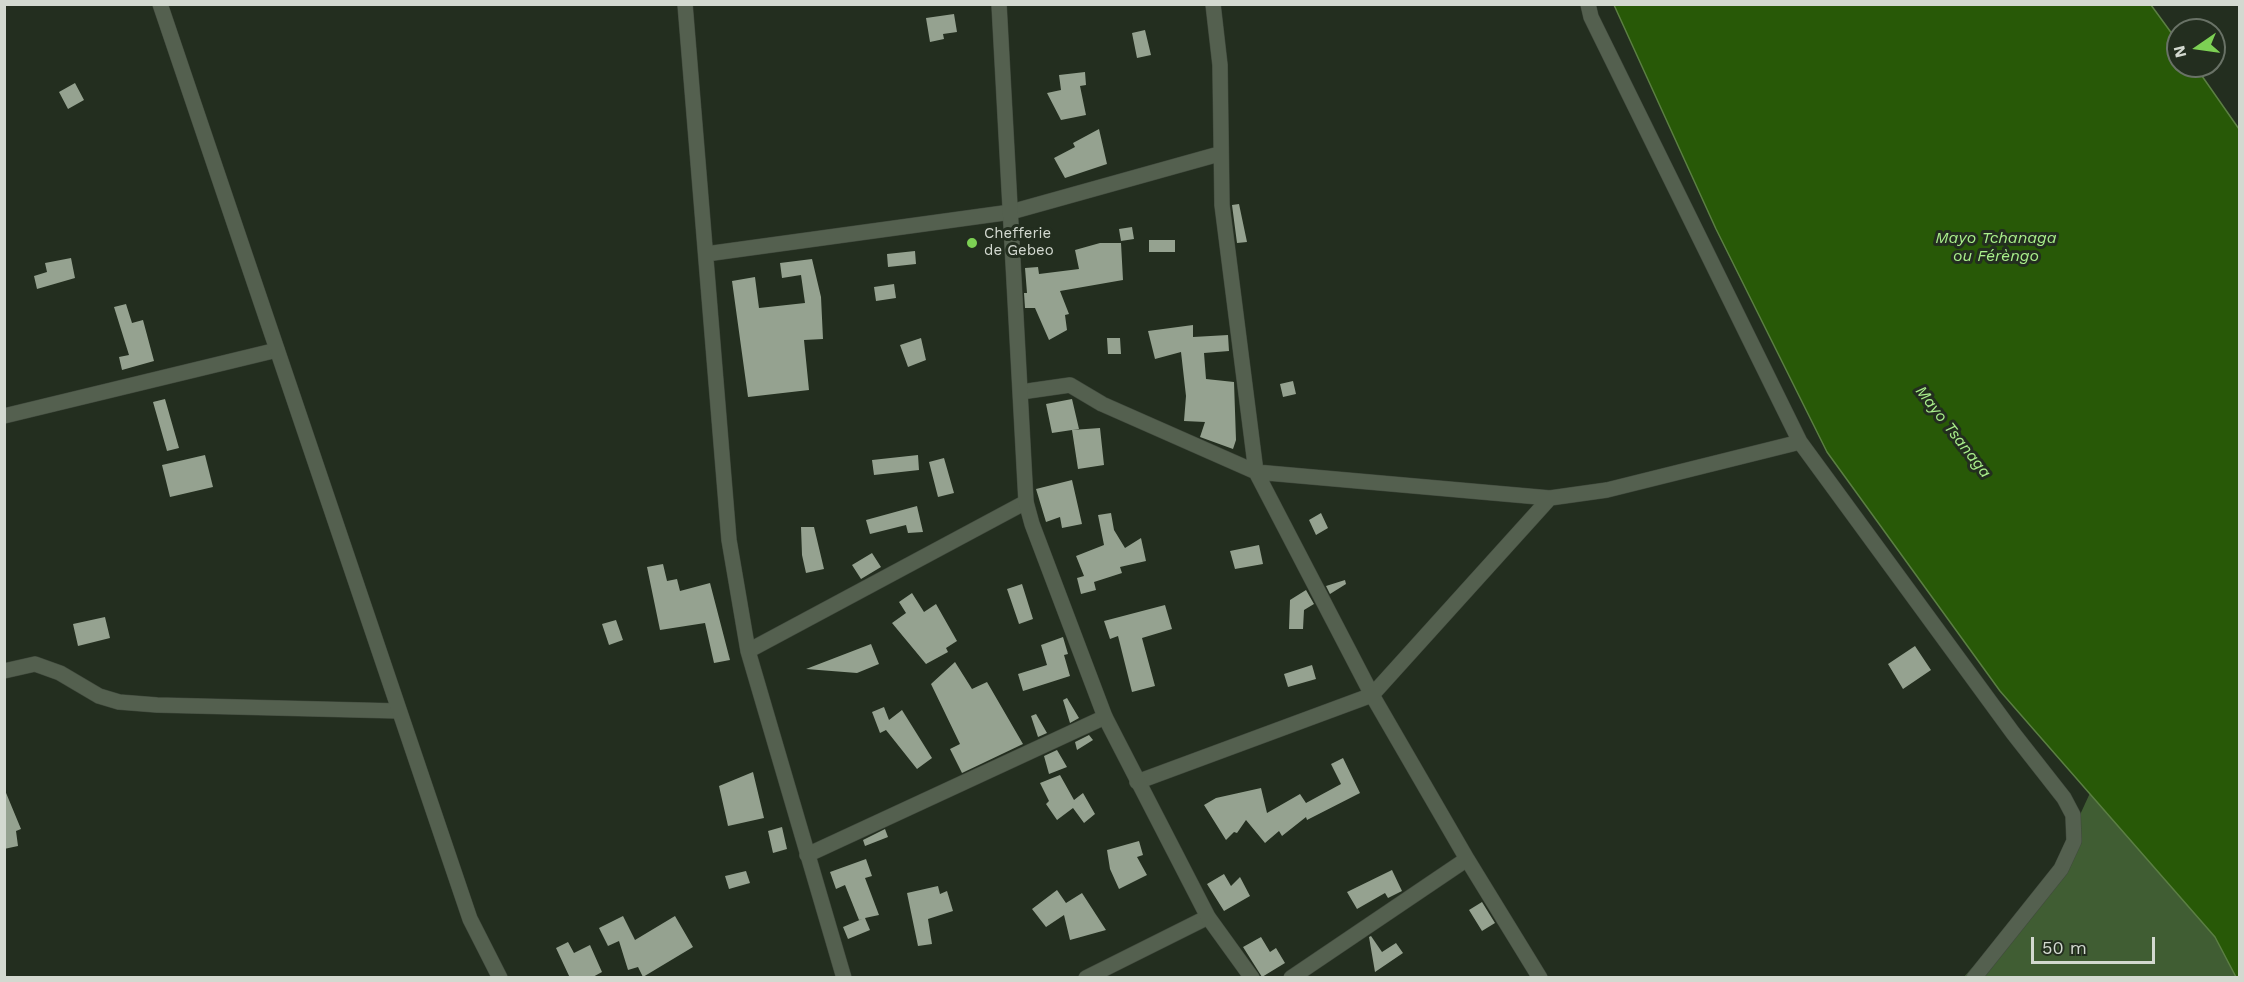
<!DOCTYPE html>
<meta charset="utf-8">
<style>
body{margin:0}
#map{position:relative;width:2244px;height:982px;overflow:hidden;background:#232e1f;font-family:"Work Sans",sans-serif}
canvas{display:block}
.frame{position:absolute;inset:0;border:6px solid #d3d9d0;pointer-events:none}
.north{position:absolute;left:2166px;top:18px;width:60px;height:60px;box-sizing:border-box;background:#232e1f;border:2px solid #697266;border-radius:50%;rotate:257deg;font-size:16px;font-weight:700;line-height:24px;text-align:center;color:#d3d9d0}
.north::after{content:'';display:block;margin:auto;width:21px;height:27px;background:#7dd154;clip-path:polygon(50% 0,100% 100%,50% 72%,0 100%)}
.scale{position:absolute;left:2031px;top:937px;width:124px;height:27px;box-sizing:border-box;border:3px solid #d3d9d0;border-top:0;padding-left:8px;font-size:18px;line-height:21px;white-space:nowrap;color:#d3d9d0;-webkit-text-stroke:4px #232e1f;paint-order:stroke}
</style>
<div id="map">
<canvas width="2244" height="982"></canvas>
<div class="frame"></div>
<div class="north">N</div>
<div class="scale">50 m</div>
</div>
<script>
const g = document.querySelector('canvas').getContext('2d');
g.lineJoin = 'round';
function fillPath(path, color) { g.fillStyle = color; g.fill(path, 'evenodd'); }
const toPath = rows => new Path2D(rows.map(r => 'M' + r).join(''));
function strokePath(path, color, width, dash) { g.strokeStyle = color; g.lineWidth = width; g.lineCap = dash ? 'butt' : 'round'; g.setLineDash(dash || []); g.stroke(path); }
function drawText(font, color, halo, rows, align = 'center') {
  g.font = font + ' "Work Sans",sans-serif'; g.lineWidth = 6; g.setLineDash([]); g.textBaseline = 'middle'; g.strokeStyle = halo; g.fillStyle = color; for (const [text, x, y, turn = 0] of rows) {
    g.save(); g.translate(x, y); g.rotate((+turn || 0) * Math.PI / 180); g.textAlign = isNaN(turn) ? turn : align; if (halo) g.strokeText(text, 0, 0); g.fillText(text, 0, 0); g.restore();
  }
}
fillPath(toPath([
 [2090,793,2215,937,2236,977,1963,978,2050,880]
]), '#405d33');
const water = toPath([
 [1614,5,2151,5,2178,42,2178,66,2195,66,2239,129,2239,977,2236,977,2215,937,2000,691,1827,452,1716,229,1614,5]
]);
fillPath(water, '#285907');
strokePath(water, '#5b7f43', 1.5);
fillPath(toPath([
 [954,14,957,32,943,34,944,39,930,42,926,18],
 [1145,30,1151,55,1137,58,1132,33],
 [1085,72,1086,85,1080,86,1086,115,1061,120,1047,93,1061,90,1059,75],
 [75,83,84,100,68,109,59,92],
 [1099,129,1107,164,1065,178,1054,158,1075,147,1073,143],
 [1239,204,1247,242,1237,243,1232,205],
 [1132,227,1134,239,1121,241,1119,229],
 [1149,240,1175,240,1175,252,1149,252],
 [1100,243,1121,243,1123,280,1060,291,1069,314,1065,315,1067,330,1049,340,1035,308,1025,308,1024,293,1027,293,1025,268,1038,267,1039,274,1079,269,1075,250],
 [915,251,916,264,888,267,887,254],
 [71,258,75,278,37,289,34,276,47,272,45,263],
 [812,259,821,297,823,339,804,340,809,390,748,397,732,281,755,277,759,308,805,303,801,275,782,278,780,263],
 [894,284,896,298,876,301,874,287],
 [126,304,132,323,143,320,154,361,122,370,119,357,129,355,114,307],
 [1193,325,1193,337,1228,335,1229,351,1204,353,1206,379,1234,382,1236,440,1233,449,1200,437,1205,422,1184,421,1186,396,1181,352,1155,359,1148,331],
 [921,338,926,360,908,367,900,345],
 [1107,338,1120,338,1121,354,1108,354],
 [1293,381,1296,394,1283,397,1280,384],
 [165,399,179,448,167,451,153,402],
 [1072,399,1079,429,1072,430,1100,428,1104,465,1078,469,1072,430,1052,433,1046,404],
 [205,455,213,487,170,497,162,465],
 [918,455,919,470,874,475,872,460],
 [944,458,954,493,938,497,929,462],
 [1072,480,1082,524,1062,528,1060,517,1046,522,1036,489],
 [917,506,923,532,908,533,906,525,870,534,866,520],
 [1111,513,1114,530,1125,548,1141,538,1146,561,1120,567,1122,573,1094,582,1096,590,1081,594,1077,578,1084,576,1076,556,1104,545,1098,515],
 [1321,513,1328,528,1316,535,1309,520],
 [801,527,814,527,824,569,806,573,802,555],
 [1259,545,1263,564,1235,569,1230,551],
 [872,553,881,567,861,579,852,565],
 [663,564,667,581,677,579,680,591,710,583,730,660,714,663,705,623,660,630,647,567],
 [1345,580,1346,584,1330,594,1326,586],
 [1022,584,1033,619,1019,624,1007,589],
 [1306,590,1314,604,1304,610,1303,629,1289,629,1290,600],
 [912,593,924,612,936,604,957,641,946,648,948,652,926,664,892,623,906,613,899,602],
 [1165,605,1172,629,1142,638,1155,686,1132,692,1118,636,1110,639,1104,621],
 [105,617,110,638,78,646,73,624],
 [616,620,623,640,609,645,602,624],
 [1063,637,1068,654,1064,655,1070,676,1023,691,1018,674,1047,665,1041,645],
 [871,644,879,664,857,673,806,669],
 [1915,646,1931,670,1903,689,1888,664],
 [955,662,972,689,987,682,1023,744,962,773,950,749,960,744,931,684],
 [1312,665,1316,679,1288,687,1284,674],
 [1067,698,1079,718,1070,723,1063,700],
 [884,707,889,720,902,710,932,758,917,769,886,730,880,733,872,712],
 [1036,714,1047,733,1038,737,1031,716],
 [1089,735,1093,740,1077,750,1075,742],
 [1057,750,1067,767,1049,774,1044,756],
 [1343,758,1360,793,1307,820,1306,817,1282,836,1279,831,1265,843,1246,820,1237,833,1234,832,1226,840,1204,805,1216,798,1261,788,1267,813,1300,794,1306,803,1341,784,1331,764],
 [753,772,764,818,728,826,719,786],
 [1060,775,1074,800,1083,793,1095,814,1084,823,1073,808,1057,820,1046,804,1049,801,1040,783],
 [4,788,21,829,16,831,18,846,4,849],
 [782,827,787,849,773,853,768,831],
 [885,829,888,837,865,846,863,840],
 [1139,841,1143,855,1137,857,1147,875,1119,889,1110,869,1107,850],
 [866,859,872,876,865,878,879,915,865,918,870,930,848,939,843,927,862,919,859,920,845,885,836,889,830,872],
 [1392,870,1402,891,1388,898,1385,893,1357,909,1347,892],
 [746,871,750,883,729,889,725,876],
 [1224,874,1231,886,1240,877,1250,896,1224,911,1207,884],
 [938,886,940,894,947,891,953,911,928,919,932,944,918,946,907,893],
 [1057,890,1066,903,1082,893,1106,930,1070,940,1064,915,1046,927,1032,909],
 [1482,902,1495,923,1482,931,1469,910],
 [623,916,635,940,675,916,693,947,643,977,638,967,628,970,619,941,608,946,599,928],
 [1371,936,1382,952,1396,943,1403,953,1375,972,1369,937],
 [1261,937,1270,952,1276,948,1285,963,1262,977,1243,947],
 [568,942,574,953,590,945,602,972,591,978,570,978,556,948]
]), '#95a290');
const minor = toPath([
 [685,4,729,540,748,651,844,978],
 [706,254,1011,212,1219,154],
 [1021,392,1070,385,1102,404,1256,472,1550,498],
 [4,416,277,350],
 [1800,442,2013,733,2064,798,2073,815,2074,841,2061,869,1974,978],
 [748,651,1026,502],
 [4,671,35,664,60,673,99,696,119,702,157,705,399,711],
 [1137,782,1372,695,1256,472,1222,205,1220,65,1213,4],
 [807,855,1105,717],
 [1467,859,1372,695,1550,498,1607,490,1800,442,1591,17,1588,4],
 [1086,978,1208,917],
 [1291,978,1467,859,1540,978]
]);
const tertiary = toPath([
 [160,4,470,919,500,978],
 [999,4,1026,502,1032,524,1105,717,1208,917,1252,978]
]);
strokePath(minor, '#40493d', 16);
strokePath(tertiary, '#40493d', 16);
strokePath(minor, '#54604f', 15);
strokePath(tertiary, '#54604f', 15);
for (const [x, y, r, color] of [
 [972,243,6,"#7dd154"]
]) { const dot = new Path2D(); dot.arc(x, y, r, 0, 2 * Math.PI); g.fillStyle = color; g.fill(dot); strokePath(dot, '#232e1f', 2); }
drawText('15px', '#d3d9d0', '#232e1f', [
 ["Chefferie",984,234],
 ["de Gebeo",984,251]
], 'left');
drawText('italic 16px', '#aaf08c', '#232e1f', [
 ["Mayo Tchanaga",1996,238],
 ["ou Férèngo",1996,256],
 ["Mayo Tsanaga",1953,432,52]
]);
</script>
